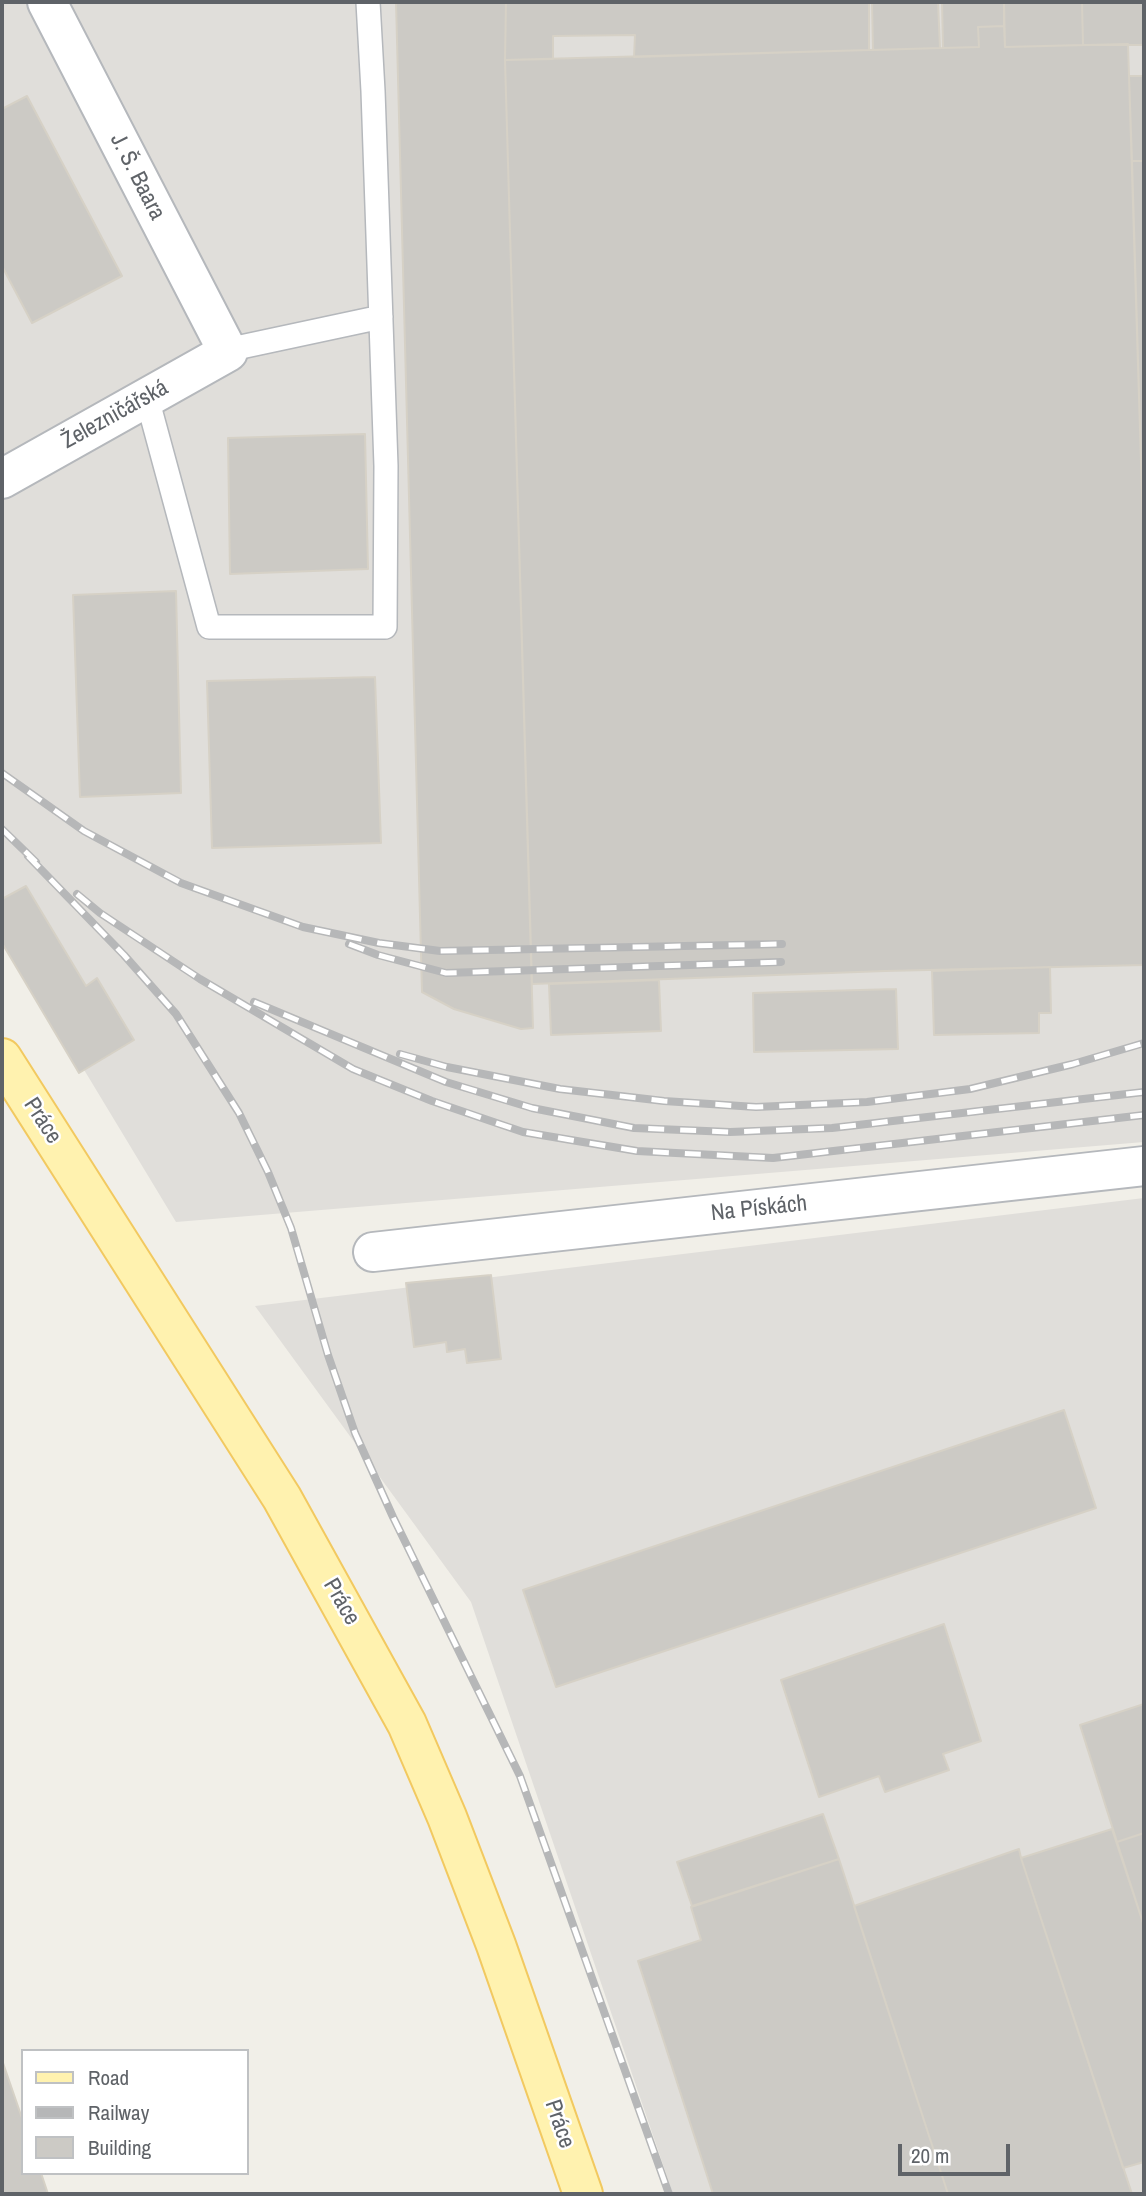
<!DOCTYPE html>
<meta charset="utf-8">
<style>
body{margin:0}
#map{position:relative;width:1146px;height:2196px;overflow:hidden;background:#f1efe8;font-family:"Archivo Narrow",sans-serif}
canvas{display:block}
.frame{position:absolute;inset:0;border:4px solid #5f6368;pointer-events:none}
.legend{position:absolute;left:21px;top:2049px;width:228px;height:126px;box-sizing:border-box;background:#fff;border:2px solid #bfc1c3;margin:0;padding:9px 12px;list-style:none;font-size:21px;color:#5f6368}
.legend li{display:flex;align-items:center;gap:14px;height:35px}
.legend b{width:35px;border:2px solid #bfc1c3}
.scale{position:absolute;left:898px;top:2144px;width:112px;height:32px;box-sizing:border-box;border:4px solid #5f6368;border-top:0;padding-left:9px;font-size:21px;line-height:24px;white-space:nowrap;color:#5f6368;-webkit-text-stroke:5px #fff;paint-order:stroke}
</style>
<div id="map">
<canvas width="1146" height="2196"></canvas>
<div class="frame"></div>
<ul class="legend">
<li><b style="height:9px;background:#fff2af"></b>Road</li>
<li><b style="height:9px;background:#b6b7b8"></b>Railway</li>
<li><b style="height:19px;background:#cccac5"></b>Building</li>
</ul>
<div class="scale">20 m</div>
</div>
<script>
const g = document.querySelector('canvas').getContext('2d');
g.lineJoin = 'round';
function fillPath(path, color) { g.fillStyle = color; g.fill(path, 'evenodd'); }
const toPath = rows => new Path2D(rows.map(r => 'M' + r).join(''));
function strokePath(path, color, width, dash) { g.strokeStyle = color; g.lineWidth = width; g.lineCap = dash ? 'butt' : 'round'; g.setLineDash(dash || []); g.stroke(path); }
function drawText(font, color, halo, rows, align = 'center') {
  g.font = font + ' "Archivo Narrow",sans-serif'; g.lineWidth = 5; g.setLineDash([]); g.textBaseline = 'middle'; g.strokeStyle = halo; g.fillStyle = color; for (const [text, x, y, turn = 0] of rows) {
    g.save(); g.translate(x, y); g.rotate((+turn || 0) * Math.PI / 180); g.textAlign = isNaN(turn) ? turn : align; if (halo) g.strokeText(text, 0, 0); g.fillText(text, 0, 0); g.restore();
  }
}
fillPath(toPath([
 [2,2,1144,2,1144,1142,176,1222,2,934],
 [1144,1198,1144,2194,673,2194,471,1602,255,1306]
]), '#e0deda');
const building = toPath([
 [396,2,506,2,505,60,533,1028,521,1029,454,1009,422,992,396,2],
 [506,2,869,2,869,50,634,57,635,35,553,36,553,59,505,60,506,2],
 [872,2,938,2,940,48,873,50,872,2],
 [942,2,1004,2,1004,26,978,27,979,47,943,48,942,2],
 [1004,2,1082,2,1083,45,1005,47,1004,2],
 [1082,2,1144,2,1144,45,1083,45,1082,2],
 [1004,26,1005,47,1128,44,1144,558,1144,965,885,971,532,984,505,60,979,47,978,27,1004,26],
 [1129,76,1144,76,1144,161,1132,161,1129,76],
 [27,96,122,276,32,323,2,266,2,109,27,96],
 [1132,161,1144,161,1144,558,1132,161],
 [365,434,368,569,230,574,228,438,365,434],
 [176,591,181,793,80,797,73,595,176,591],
 [375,677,381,843,212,848,207,681,375,677],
 [26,886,86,986,97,978,134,1040,79,1073,2,943,2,899,26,886],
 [1050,967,1051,1013,1039,1013,1039,1033,934,1035,932,971,1050,967],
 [659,980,661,1031,551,1035,549,984,659,980],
 [896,989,898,1049,754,1052,753,993,896,989],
 [491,1275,501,1359,467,1363,465,1349,447,1352,446,1342,414,1347,406,1283,491,1275],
 [1064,1410,1096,1508,556,1687,523,1590,1064,1410],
 [944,1624,981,1741,943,1754,949,1770,885,1792,879,1776,819,1797,781,1680,944,1624],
 [1144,1704,1144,1833,1117,1842,1080,1725,1144,1704],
 [823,1814,839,1859,692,1906,677,1862,823,1814],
 [1112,1829,1144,1926,1144,2162,1123,2168,1021,1858,1112,1829],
 [1144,1833,1144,1926,1117,1842,1144,1833],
 [1019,1849,1021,1858,1132,2194,948,2194,854,1906,1019,1849],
 [839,1859,948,2194,713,2194,638,1961,701,1940,691,1907,839,1859],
 [2,2060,23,2121,23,2173,41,2173,48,2194,2,2194,2,2060]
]);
fillPath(building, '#cccac5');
strokePath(building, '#d6d1c6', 2);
const service = toPath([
 [236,348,381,317],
 [147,398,209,627,385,627,386,466,373,91,368,2]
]);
const minor = toPath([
 [2,479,228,352,47,2],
 [373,1252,1144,1166]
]);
const primary = toPath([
 [2,1058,282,1498,407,1724,447,1817,496,1945,583,2194]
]);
strokePath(service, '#b5b8bc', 26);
strokePath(minor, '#b5b8bc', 42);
strokePath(primary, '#f2c960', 42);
strokePath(service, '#fff', 23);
strokePath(minor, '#fff', 38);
strokePath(primary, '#fff2af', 38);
const rail = toPath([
 [2,773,84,831,181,883,303,927,379,943,440,951,782,944],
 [2,829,36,862],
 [28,856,124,955,176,1014,239,1113,268,1172,291,1228,328,1355,355,1433,393,1517,520,1776,669,2194],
 [77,894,100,913,200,979,353,1069,432,1101,523,1132,637,1151,773,1158,1144,1115],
 [349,944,378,955,446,973,781,962],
 [254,1002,446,1082,532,1108,634,1128,730,1132,832,1128,1144,1092],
 [400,1054,447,1067,560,1089,664,1101,756,1107,867,1102,970,1089,1073,1064,1144,1043]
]);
strokePath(rail, '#b6b7b8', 8);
strokePath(rail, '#fff', 5, [16]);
drawText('23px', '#5f6368', '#fff', [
 ["J. Š. Baara",137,177,63],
 ["Železničářská",115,415,-29],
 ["Práce",42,1121,57],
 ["Na Pískách",759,1209,-6],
 ["Práce",341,1602,60],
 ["Práce",559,2124,71]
]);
</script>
